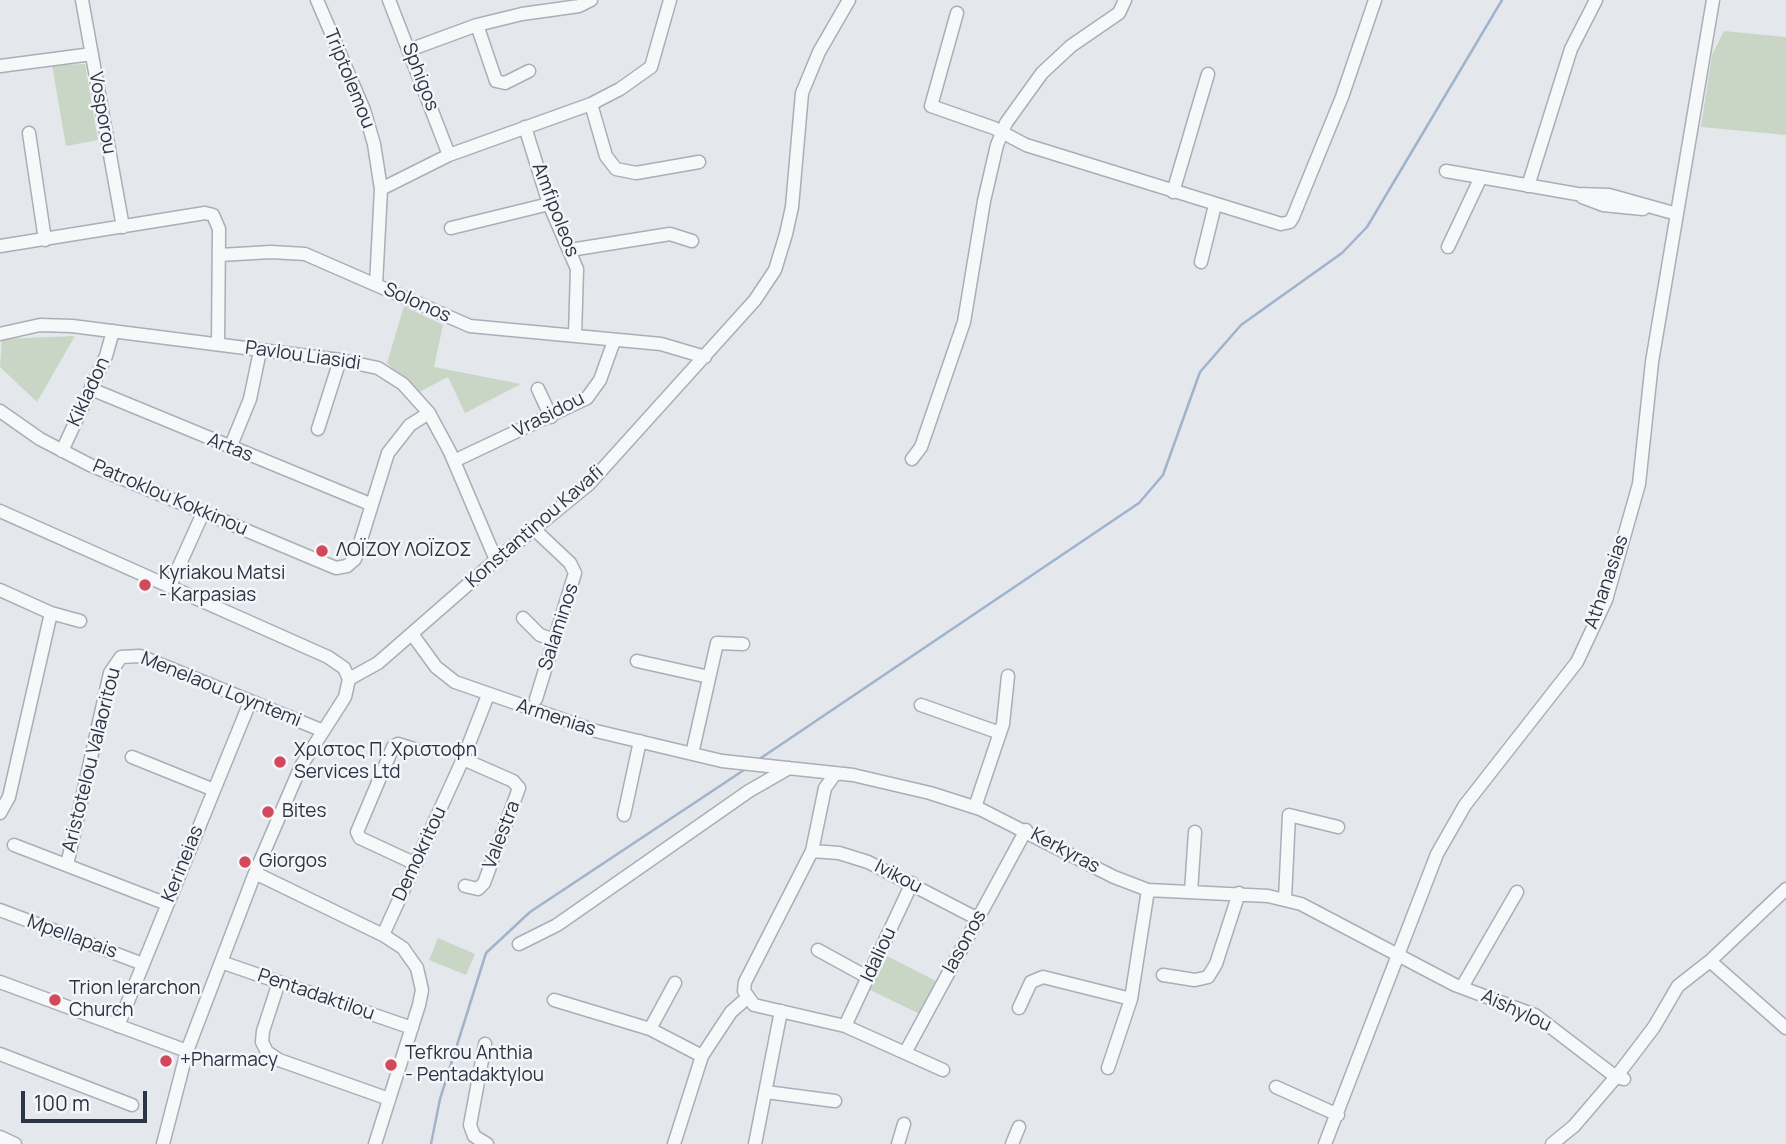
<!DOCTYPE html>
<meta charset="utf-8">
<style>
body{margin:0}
#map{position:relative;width:1786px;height:1144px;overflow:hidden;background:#e4e7ec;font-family:Manrope,sans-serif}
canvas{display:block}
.scale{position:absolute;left:21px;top:1091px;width:126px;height:32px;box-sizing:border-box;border:4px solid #2b3445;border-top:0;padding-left:9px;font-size:21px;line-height:24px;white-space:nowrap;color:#2b3445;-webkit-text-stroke:5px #f4f6f9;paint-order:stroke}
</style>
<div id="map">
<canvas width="1786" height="1144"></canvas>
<div class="scale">100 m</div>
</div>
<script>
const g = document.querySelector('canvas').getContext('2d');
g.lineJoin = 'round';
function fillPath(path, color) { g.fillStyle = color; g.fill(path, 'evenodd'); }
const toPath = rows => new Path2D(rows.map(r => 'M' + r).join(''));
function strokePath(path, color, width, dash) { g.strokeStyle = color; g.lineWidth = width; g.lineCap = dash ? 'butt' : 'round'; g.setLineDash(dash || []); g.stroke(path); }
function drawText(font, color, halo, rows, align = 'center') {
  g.font = font + ' Manrope,sans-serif'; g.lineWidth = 5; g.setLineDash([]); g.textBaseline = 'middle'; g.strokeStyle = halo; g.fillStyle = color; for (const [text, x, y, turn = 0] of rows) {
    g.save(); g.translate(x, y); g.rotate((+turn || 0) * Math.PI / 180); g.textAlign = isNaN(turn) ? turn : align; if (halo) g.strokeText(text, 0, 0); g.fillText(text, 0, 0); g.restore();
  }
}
fillPath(toPath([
 [1724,31,1786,37,1786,135,1701,127,1712,55],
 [85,64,98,140,66,146,52,65],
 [404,306,443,325,434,367,521,384,465,413,448,377,417,393,387,363],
 [75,336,37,402,0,367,2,339],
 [438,938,475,954,466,975,429,960],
 [887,956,936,981,920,1014,870,990]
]), '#c9d6c5');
strokePath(toPath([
 [758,760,1139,503,1163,475,1200,372,1241,325,1342,253,1367,227,1502,0],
 [431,1144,440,1099,486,953,530,912,747,768]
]), '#9fb4cc', 2.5);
const minor = toPath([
 [82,0,123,227],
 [317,0,364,110,374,144,381,189,376,285],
 [389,0,449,155],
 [957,13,931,106,994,128,1026,145,1281,224,1290,222,1293,217,1342,97,1375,0],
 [477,25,496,81,505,83,529,71],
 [409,50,477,25,522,14,579,6,591,0],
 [0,66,92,54],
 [591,104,606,156,616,169,636,173,699,162],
 [525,127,549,204,577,269,575,336],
 [29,133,45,240],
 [1446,171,1577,194,1609,195,1677,214],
 [1528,186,1571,49,1596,0],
 [381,189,449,155,591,104,620,89,651,67,670,0],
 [1173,192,1208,74],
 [1582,197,1603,205,1643,209],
 [451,228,549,204],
 [0,246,205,213,213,215,219,229,218,344],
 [1448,247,1481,177],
 [570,250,670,234,692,241],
 [220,255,271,252,305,254,470,326,661,344,705,357],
 [1201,262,1215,205],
 [0,334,40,325,72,326,340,360,378,368,403,384,429,413,450,452,496,560],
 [91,389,370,504],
 [538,389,551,417],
 [0,411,40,439,90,465,336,568,347,566,355,559,388,453,410,425,429,413],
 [318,429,340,360],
 [230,448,250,399,260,351],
 [62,451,106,356,113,331],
 [912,459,921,447,964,322,984,201,997,145,1006,123,1042,73,1071,46,1119,13,1125,0],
 [454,461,587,398,600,380,614,341],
 [0,511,328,657,344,668,349,679],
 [534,529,570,563,575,573,536,699],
 [170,586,203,513],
 [0,590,51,613,9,797,0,813],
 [51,613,80,621],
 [523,618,540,635,555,640],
 [412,634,436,667,455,682,596,731,722,761,853,775,930,793,980,809,1114,877,1148,890,1268,896,1301,904,1455,985,1535,1015,1616,1077,1624,1079],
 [637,661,709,677],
 [349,679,378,663,496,560,589,484,755,300,775,270,786,234,792,207,802,93,819,52,849,0],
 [921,705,1000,733],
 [414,749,398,744,393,747,357,832,360,838,416,864],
 [692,754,717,643,743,644],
 [132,757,214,790],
 [463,759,513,781,519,788,484,883,478,889,465,886],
 [835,774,825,788,812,851,745,982,744,991,754,1005,845,1026,943,1070],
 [975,807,1003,724,1008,676],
 [624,815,640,741],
 [14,845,167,904],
 [812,851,839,853,868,862,978,919],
 [67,865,110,673,121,657,140,656,321,730],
 [255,873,383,935,403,948,417,968,422,990,419,1005,375,1144],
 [1191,892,1195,832],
 [1285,899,1289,815,1338,827],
 [0,910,143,964],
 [383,935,463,759,488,695],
 [519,944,557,925,749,791,789,768],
 [818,950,869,978],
 [1710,961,1786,1028],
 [221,962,412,1028],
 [1163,975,1195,980,1208,977,1216,964,1239,893],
 [0,982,187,1051],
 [279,982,263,1031,262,1042,267,1052,279,1060,389,1099],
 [1462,987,1517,892],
 [554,1000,650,1029,702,1056],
 [1019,1008,1031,982,1043,977,1131,999],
 [118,1026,250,702],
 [845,1026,912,883],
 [650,1029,675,983],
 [485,1044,470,1125,474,1136,487,1144],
 [905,1053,1026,830],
 [0,1054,132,1105],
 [1108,1068,1131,999,1148,890],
 [1276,1087,1338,1115],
 [766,1092,835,1101],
 [0,1137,15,1144],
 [163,1144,187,1051,255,873,301,766,345,697,349,679],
 [674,1144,702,1056,731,1012,747,998],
 [755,1144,781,1011],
 [898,1144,904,1124],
 [1012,1144,1019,1127],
 [1325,1144,1437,854,1465,805,1577,662,1606,600,1639,484,1652,362,1713,0],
 [1552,1144,1574,1126,1616,1077,1654,1027,1678,986,1710,961,1786,889]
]);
strokePath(minor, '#a9aeb7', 15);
strokePath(minor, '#f7f8fa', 12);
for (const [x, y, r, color] of [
 [322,551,7,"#d1495b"],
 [145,585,7,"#d1495b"],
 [280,762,7,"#d1495b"],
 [268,812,7,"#d1495b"],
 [245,862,7,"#d1495b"],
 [55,1000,7,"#d1495b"],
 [166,1061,7,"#d1495b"],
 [391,1065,7,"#d1495b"]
]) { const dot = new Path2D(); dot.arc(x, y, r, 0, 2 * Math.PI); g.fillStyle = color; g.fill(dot); strokePath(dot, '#f4f6f9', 2.5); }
drawText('19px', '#2b3445', '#f4f6f9', [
 ["Sphigos",420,77,69],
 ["Triptolemou",349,79,68],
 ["Vosporou",102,113,80],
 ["Amfipoleos",555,210,69],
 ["Solonos",417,303,24],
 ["Pavlou Liasidi",303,356,8],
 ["Kikladon",89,392,-65],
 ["Vrasidou",549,415,-27],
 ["Artas",230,448,22],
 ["Patroklou Kokkinou",170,498,23],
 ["Konstantinou Kavafi",535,527,-41],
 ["Athanasias",1607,582,-71],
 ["Salaminos",559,627,-72],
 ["Menelaou Loyntemi",221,690,22],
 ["Armenias",556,718,18],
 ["Aristotelou Valaoritou",92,760,-76],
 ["Valestra",502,835,-69],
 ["Kerkyras",1065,851,28],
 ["Demokritou",420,854,-65],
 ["Kerineias",183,864,-68],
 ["Ivikou",898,877,27],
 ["Mpellapais",72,937,20],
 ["Iasonos",965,942,-61],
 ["Idaliou",879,955,-65],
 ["Pentadaktilou",316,995,19],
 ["Aishylou",1516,1011,25]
]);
drawText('19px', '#2b3445', '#f4f6f9', [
 ["ΛΟΪΖΟΥ ΛΟΪΖΟΣ",336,551],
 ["Kyriakou Matsi",159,574],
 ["- Karpasias",159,596],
 ["Χριστος Π. Χριστοφη",294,751],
 ["Services Ltd",294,773],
 ["Bites",282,812],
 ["Giorgos",259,862],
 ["Trion Ierarchon",69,989],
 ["Church",69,1011],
 ["Tefkrou Anthia",405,1054],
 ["- Pentadaktylou",405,1076],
 ["+Pharmacy",180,1061]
], 'left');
</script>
